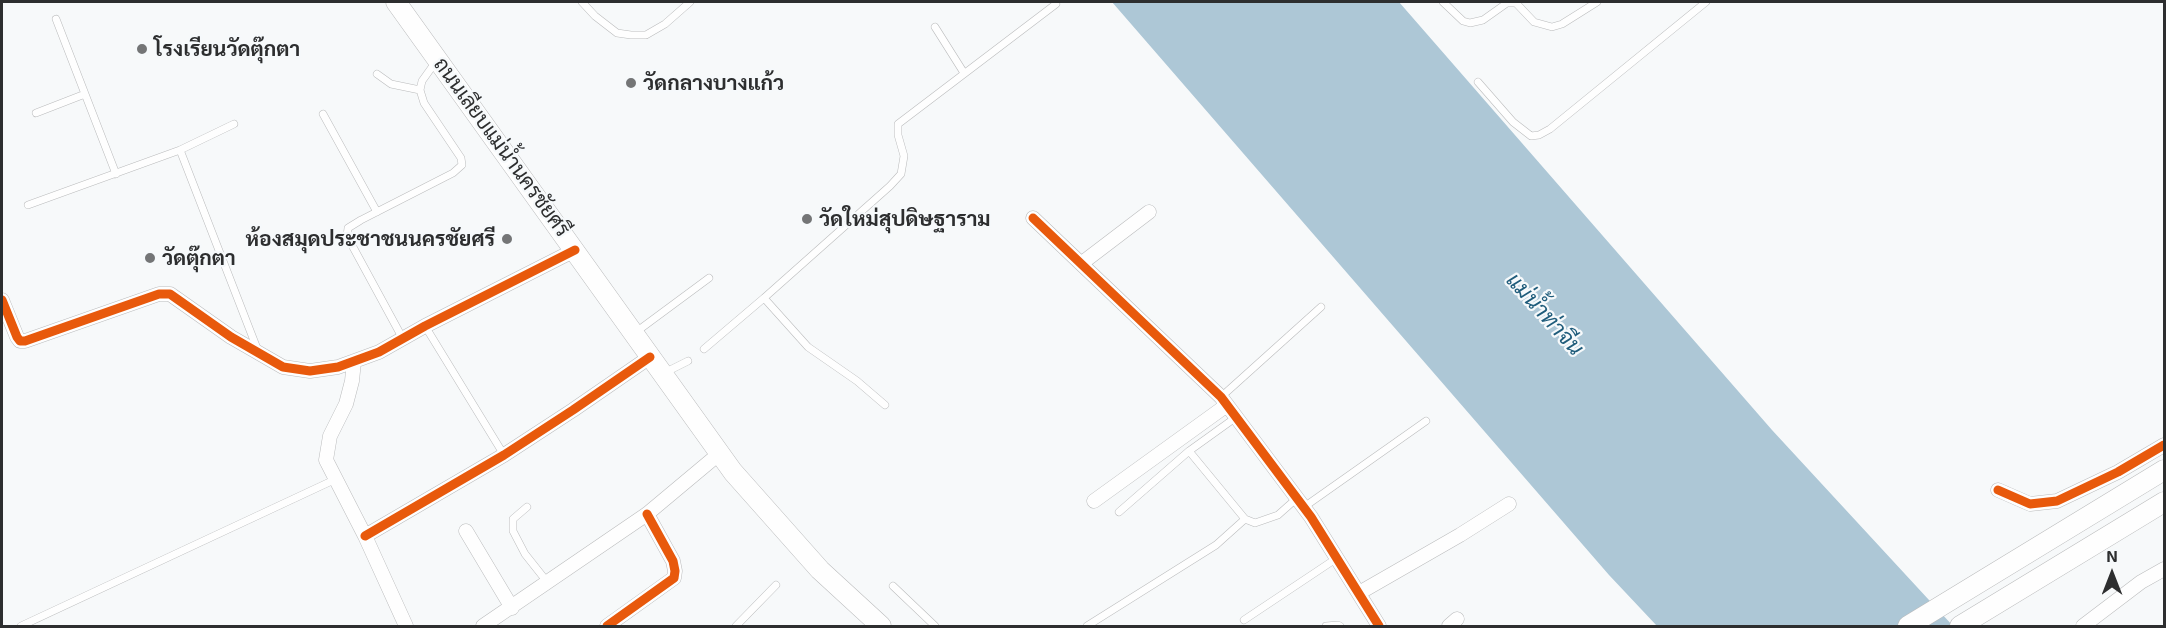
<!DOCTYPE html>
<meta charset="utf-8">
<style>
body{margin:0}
#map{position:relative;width:2166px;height:628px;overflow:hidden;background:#f7f9fa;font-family:"Exo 2",sans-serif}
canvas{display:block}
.frame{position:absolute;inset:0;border:3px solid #2d2e2f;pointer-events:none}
.north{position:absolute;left:2082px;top:544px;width:60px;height:60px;-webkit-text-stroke:4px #f6f9fb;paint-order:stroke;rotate:0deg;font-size:16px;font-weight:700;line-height:24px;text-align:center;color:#2d2e2f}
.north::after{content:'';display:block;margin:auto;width:21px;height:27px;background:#2d2e2f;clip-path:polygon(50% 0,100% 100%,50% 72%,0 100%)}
</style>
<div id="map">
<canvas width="2166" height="628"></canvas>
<div class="frame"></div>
<div class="north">N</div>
</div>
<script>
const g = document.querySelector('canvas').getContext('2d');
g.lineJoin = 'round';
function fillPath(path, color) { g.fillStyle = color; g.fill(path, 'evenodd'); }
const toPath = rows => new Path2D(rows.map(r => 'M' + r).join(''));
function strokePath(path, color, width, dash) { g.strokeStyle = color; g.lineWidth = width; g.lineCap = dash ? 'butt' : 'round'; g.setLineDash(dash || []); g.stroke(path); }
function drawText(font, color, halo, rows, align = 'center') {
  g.font = font + ' "Exo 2",Sarabun,sans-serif'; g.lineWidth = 4.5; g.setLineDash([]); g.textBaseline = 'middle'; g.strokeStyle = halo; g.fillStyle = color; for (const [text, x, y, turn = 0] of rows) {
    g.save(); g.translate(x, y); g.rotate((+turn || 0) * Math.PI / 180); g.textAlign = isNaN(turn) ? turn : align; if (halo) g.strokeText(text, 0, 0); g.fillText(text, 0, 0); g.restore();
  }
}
fillPath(toPath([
 [1112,2,1399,2,1772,430,1953,626,1657,626,1609,575]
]), '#adc7d6');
const lane = toPath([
 [582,2,595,16,617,33,631,35,646,35,665,24,690,2],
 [1443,2,1463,21,1470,23,1483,20,1507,3,1516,3,1534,22,1552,27,1562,24,1597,2],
 [56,19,116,174],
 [935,27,964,73],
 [377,74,391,84,420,90],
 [1478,82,1513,122,1531,136,1539,135,1550,129,1706,2],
 [36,113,85,94],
 [323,114,377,212],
 [180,150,234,124],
 [28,205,180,150,258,351],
 [764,298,808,347,857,381,885,405],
 [425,326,504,455],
 [636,332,709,278],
 [403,339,347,236,348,228,361,220,453,173,462,165,461,158,424,103,420,90,422,81,437,60],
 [704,349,764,298,890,186,901,174,904,156,898,135,898,124,1056,4],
 [664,373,688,361],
 [1221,397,1321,307],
 [1189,451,1245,519,1255,523,1278,515,1296,499],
 [527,507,513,519,513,531,525,554,548,583],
 [1304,507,1426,421],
 [1119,512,1189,451,1235,418],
 [893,586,935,626],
 [1244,620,1337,558],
 [21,626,336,479],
 [736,626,776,585],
 [1087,626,1216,545,1245,519],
 [1326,626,1338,625,1340,626]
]);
const street = toPath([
 [1033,218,1221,397,1311,517,1379,626],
 [1082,263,1149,212],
 [2,300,17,337,20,341,25,341,159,294,170,294,231,337,283,367,310,371,338,367,379,352,425,326,575,250],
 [354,361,352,381,346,404,330,436,326,460,365,536,406,626],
 [1998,490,2030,504,2057,501,2118,472,2164,445],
 [1094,501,1227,405],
 [466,531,512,608],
 [365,536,504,455,573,410,650,357],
 [1359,593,1460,535,1509,504],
 [483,626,647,514,720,453],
 [607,626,674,578,675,571,673,561,647,514],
 [1449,626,1457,619],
 [2083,626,2141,582,2164,569]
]);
const secondary = toPath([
 [396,2,733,472,820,570,881,626],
 [1908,626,2164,470],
 [1960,626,2164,502]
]);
strokePath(lane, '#babbbc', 8);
strokePath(street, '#babbbc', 15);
strokePath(secondary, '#babbbc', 21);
strokePath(lane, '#fefefe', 7);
strokePath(street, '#fefefe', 14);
strokePath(secondary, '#fefefe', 20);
strokePath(toPath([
 [1033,218,1221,397,1311,517,1379,626],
 [2,300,17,337,20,341,25,341,159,294,170,294,231,337,283,367,310,371,338,367,379,352,425,326,575,250],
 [1998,490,2030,504,2057,501,2118,472,2164,445],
 [365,536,504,455,573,410,650,357],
 [607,626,674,578,675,571,673,561,647,514]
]), '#e8590c', 9);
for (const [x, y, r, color] of [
 [142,49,6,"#747576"],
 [631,83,6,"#747576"],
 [807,219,6,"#747576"],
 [507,239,6,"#747576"],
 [150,258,6,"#747576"]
]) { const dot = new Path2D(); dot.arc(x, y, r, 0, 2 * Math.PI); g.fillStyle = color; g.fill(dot); strokePath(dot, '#f6f9fb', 2); }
drawText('bold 21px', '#2d2e2f', '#f6f9fb', [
 ["โรงเรียนวัดตุ๊กตา",154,49],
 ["วัดกลางบางแก้ว",643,83],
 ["วัดใหม่สุปดิษฐาราม",819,219],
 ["ห้องสมุดประชาชนนครชัยศรี",495,239,"right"],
 ["วัดตุ๊กตา",162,258]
], 'left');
drawText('21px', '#2d2e2f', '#f6f9fb', [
 ["ถนนเลียบแม่น้ำนครชัยศรี",502,147,54]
]);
drawText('italic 22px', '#1f5c7b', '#f6f9fb', [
 ["แม่น้ำท่าจีน",1545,314,48]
]);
</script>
